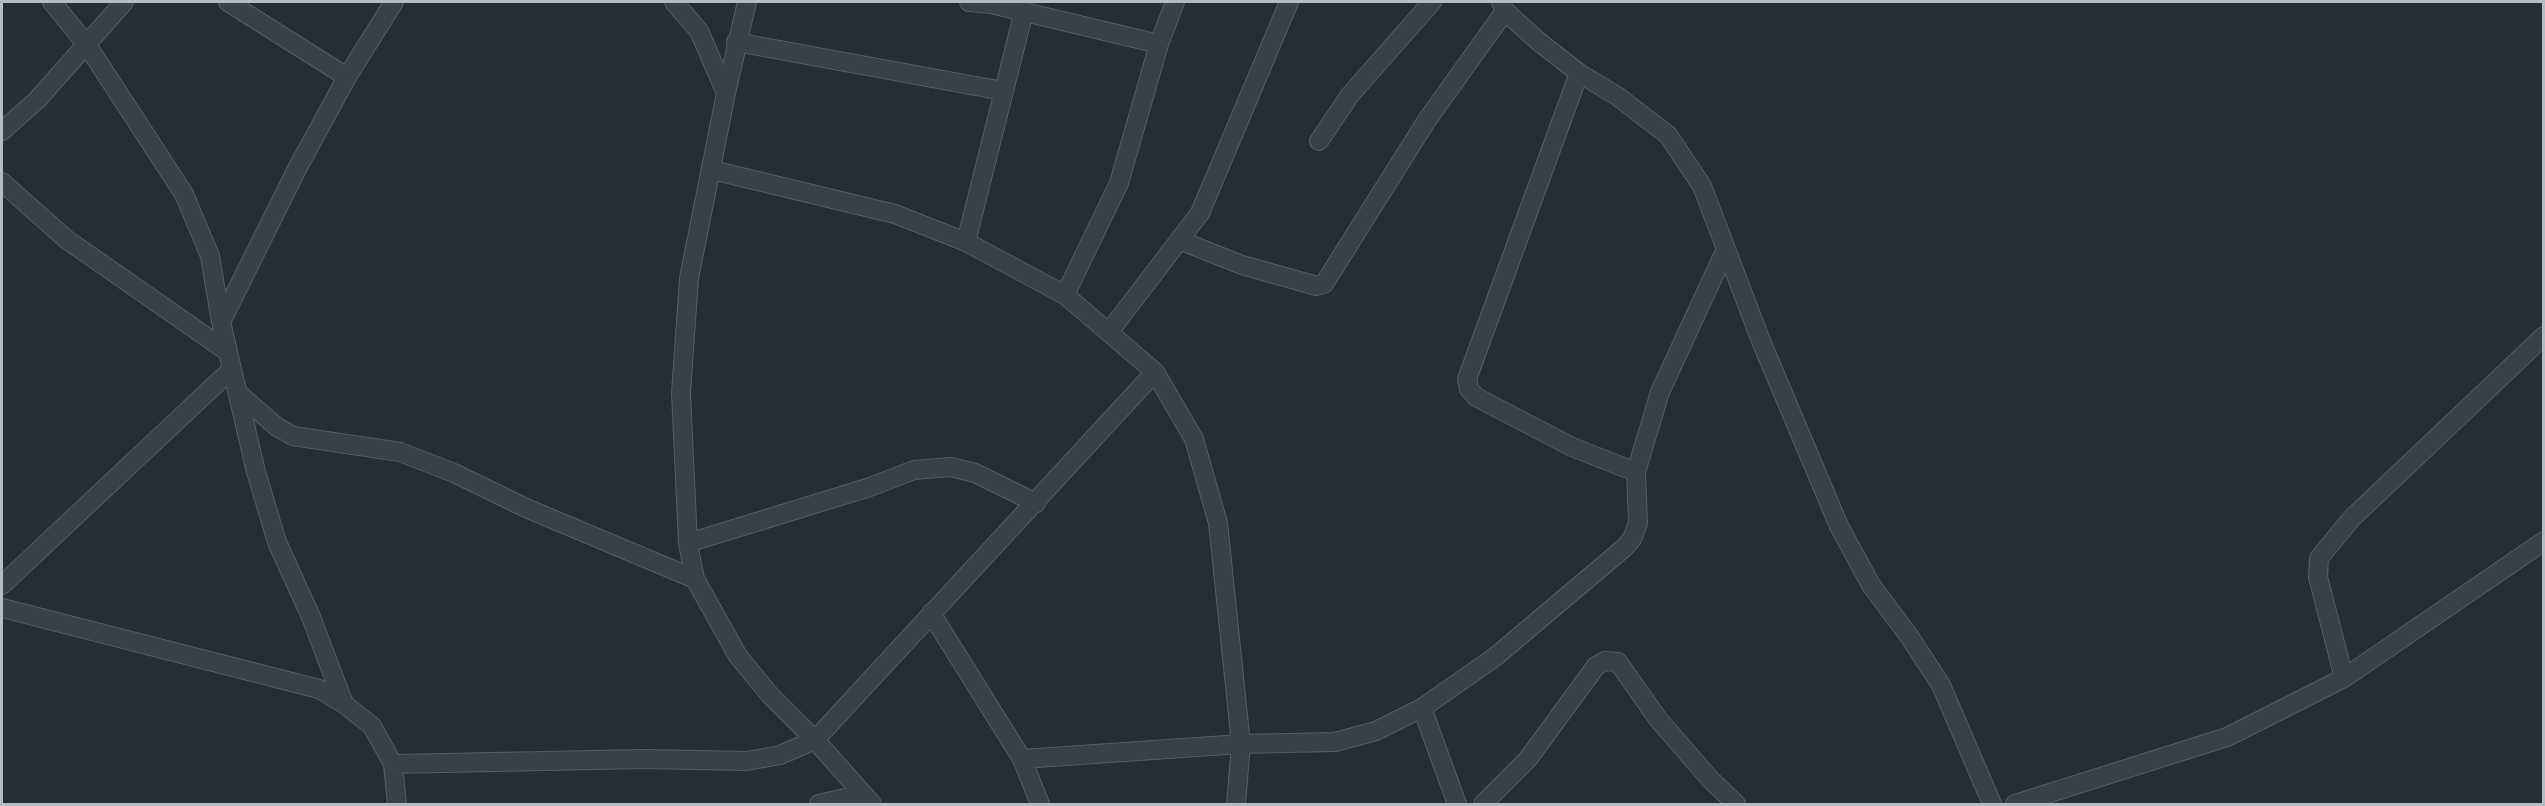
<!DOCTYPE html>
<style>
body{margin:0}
#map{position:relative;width:2545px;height:806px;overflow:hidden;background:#242e37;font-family:"Asap Condensed",sans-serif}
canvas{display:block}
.frame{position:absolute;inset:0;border:3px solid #b3bbc4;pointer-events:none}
</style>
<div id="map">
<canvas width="2545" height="806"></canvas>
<div class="frame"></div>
</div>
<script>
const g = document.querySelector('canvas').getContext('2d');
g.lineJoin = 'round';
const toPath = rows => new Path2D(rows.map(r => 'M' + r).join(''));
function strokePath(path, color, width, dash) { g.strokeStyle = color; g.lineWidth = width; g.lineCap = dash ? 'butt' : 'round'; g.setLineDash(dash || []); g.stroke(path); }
const minor = toPath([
 [52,2,87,45,184,194,210,256,221,322,256,472,277,542,311,617,344,704],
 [228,2,347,77],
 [674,2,699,31,726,93,689,278,681,393,688,543,695,579,738,656,770,695,815,740,872,804],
 [969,2,991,4,1159,44],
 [1501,2,1505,11,1538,41,1579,73,1617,96,1668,135,1702,186,1761,341,1839,526,1871,585,1909,636,1941,685,1992,804],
 [736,42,1003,91],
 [1579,73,1467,379,1469,389,1476,397,1572,447,1636,472],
 [726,93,747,2],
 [2,131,37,100,124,2],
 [1319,141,1350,95,1432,2],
 [712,170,895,214,966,242,1065,295,1155,372,1194,439,1218,523,1241,744,1236,804],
 [2,182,66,239,228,352],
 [1179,240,1242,265,1317,286,1324,284,1427,120,1505,11],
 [966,242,1024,11],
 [1065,295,1119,183,1159,44,1175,2],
 [221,322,298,167,347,77,394,2],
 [1109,332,1200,213,1289,2],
 [239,394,277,427,293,436,400,452,454,473,526,508,695,579],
 [688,543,870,487,914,470,951,467,975,473,1036,503],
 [2,585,232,369],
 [2,608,319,689,344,704,372,726,393,764,397,804],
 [931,613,1022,759,1040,804],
 [2344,678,2318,577,2319,558,2352,518,2544,336],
 [1422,708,1457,804],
 [1022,759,1241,744,1335,742,1376,731,1422,708,1495,657,1624,548,1632,539,1638,523,1636,472,1660,392,1726,249],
 [393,764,644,759,747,761,780,755,815,740,1155,372],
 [819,804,863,794],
 [1483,804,1528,759,1596,666,1605,661,1618,662,1658,719,1710,779,1736,804],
 [2015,804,2227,737,2344,678,2544,541]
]);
strokePath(minor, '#565e66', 20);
strokePath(minor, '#384048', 18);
</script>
